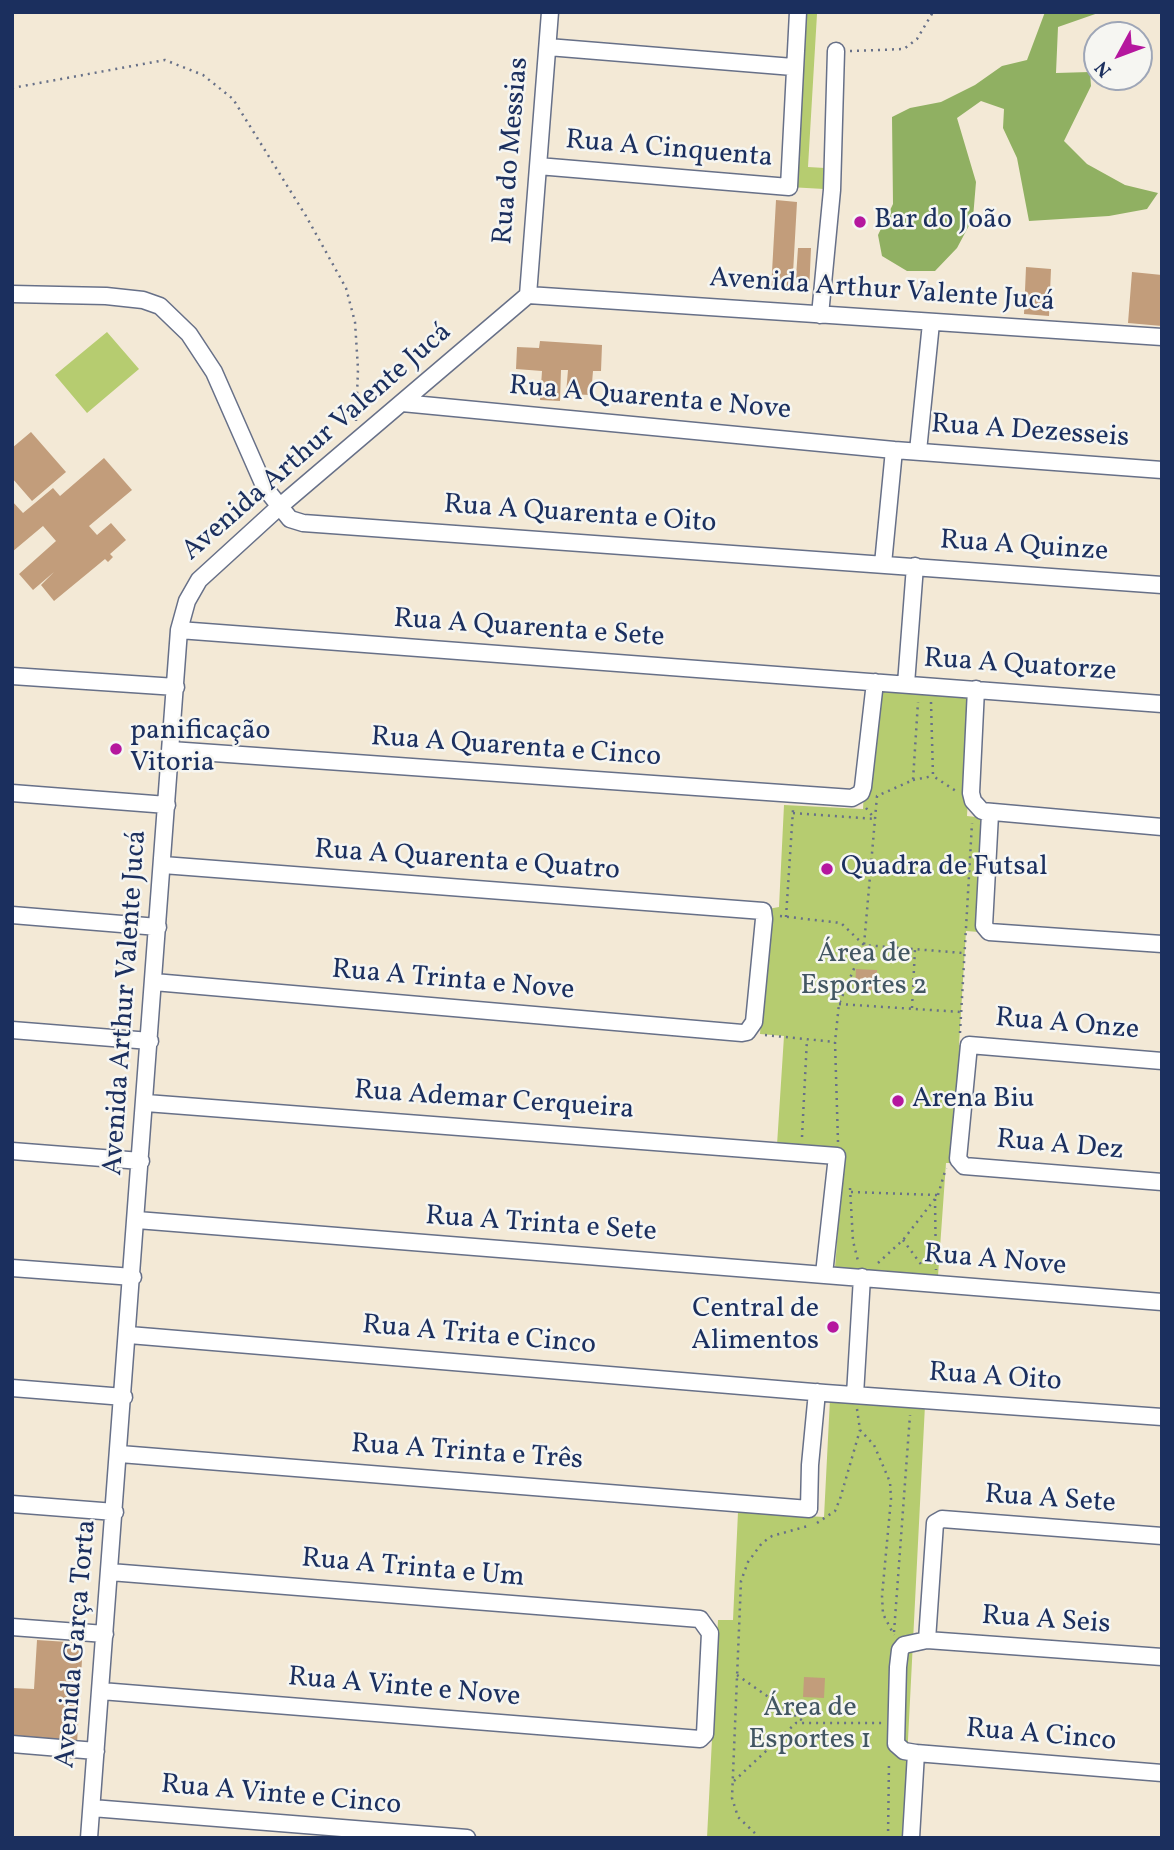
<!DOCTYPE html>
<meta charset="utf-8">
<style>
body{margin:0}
#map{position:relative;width:1174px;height:1850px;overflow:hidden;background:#f3e9d6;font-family:Vollkorn,serif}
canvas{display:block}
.frame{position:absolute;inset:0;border:14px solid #1b2f5e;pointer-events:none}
.north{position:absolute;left:1083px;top:21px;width:70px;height:70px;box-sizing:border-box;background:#f6f6f2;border:2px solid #9ea6b7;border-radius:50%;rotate:229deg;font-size:19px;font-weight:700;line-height:28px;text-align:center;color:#1b2f5e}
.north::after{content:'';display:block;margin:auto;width:24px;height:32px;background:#b5179e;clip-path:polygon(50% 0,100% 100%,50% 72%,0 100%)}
</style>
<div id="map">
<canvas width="1174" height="1850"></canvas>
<div class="frame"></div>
<div class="north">N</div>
</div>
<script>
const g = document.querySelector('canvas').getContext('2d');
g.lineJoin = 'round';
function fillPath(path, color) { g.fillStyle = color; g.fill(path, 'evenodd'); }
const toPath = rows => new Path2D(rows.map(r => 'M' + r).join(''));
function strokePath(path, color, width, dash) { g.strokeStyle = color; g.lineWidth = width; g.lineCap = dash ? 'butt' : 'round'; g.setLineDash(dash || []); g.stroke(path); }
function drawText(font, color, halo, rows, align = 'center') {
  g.font = font + ' Vollkorn,serif'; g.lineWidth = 5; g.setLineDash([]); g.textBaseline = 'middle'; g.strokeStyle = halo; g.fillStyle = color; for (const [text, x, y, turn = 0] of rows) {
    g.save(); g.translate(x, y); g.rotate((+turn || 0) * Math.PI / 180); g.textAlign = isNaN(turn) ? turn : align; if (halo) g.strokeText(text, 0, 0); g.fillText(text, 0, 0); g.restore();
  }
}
fillPath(toPath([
 [798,13,817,14,808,167,825,168,824,189,789,187],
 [107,332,139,369,87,413,55,375],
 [870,685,974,692,967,816,985,818,979,932,966,931,959,1045,969,1050,961,1163,946,1163,938,1276,835,1268,844,1150,777,1145,784,1036,760,1034,768,909,779,907,784,805,863,809],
 [830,1399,925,1405,903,1838,707,1838,718,1620,733,1620,738,1512,824,1517]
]), '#b6cc70');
fillPath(toPath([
 [1045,12,1101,12,1058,27,1056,73,1090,72,1091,86,1064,141,1087,164,1125,185,1158,193,1147,209,1109,216,1029,221,1017,158,1003,128,1004,109,981,101,957,118,976,182,973,218,957,248,935,271,907,271,882,256,878,235,893,204,892,117,910,108,941,102,975,85,1002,66,1027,60]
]), '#90b062');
fillPath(toPath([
 [776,200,797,202,792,291,771,290],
 [798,248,811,248,809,293,795,292],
 [1026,267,1051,269,1049,316,1024,314],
 [1132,272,1162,275,1162,326,1128,323],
 [540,341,602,345,601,371,593,371,591,395,566,394,568,370,561,370,560,401,540,400,542,371,516,369,517,347,539,348],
 [31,432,66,472,32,501,12,478,12,448],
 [104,458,132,490,89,526,97,535,111,523,126,540,110,554,113,557,108,562,105,559,54,601,41,585,54,572,33,590,19,574,56,541,43,526,12,552,12,501,23,513,53,488,60,496],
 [856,969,877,970,877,990,855,989],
 [37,1640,83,1643,77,1743,12,1738,12,1688,34,1689],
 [804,1677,825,1678,824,1698,803,1697]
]), '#c29d7b');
const minor = toPath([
 [548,47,793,67],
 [538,166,789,187,798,12],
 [12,294,106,296,143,300,160,306,189,334,214,372,265,488,290,519,303,523,1162,585],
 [528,295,550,12],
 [820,315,832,190,836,51],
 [402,403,894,450,1162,470],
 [918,451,931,323],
 [883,564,894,450],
 [179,630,1162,704],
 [12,676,176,687],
 [906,684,915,566],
 [976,689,971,793,973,801,982,811,1162,827],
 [171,750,852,798,861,793,863,787,875,682],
 [12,793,167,805],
 [990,814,984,926,989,932,1162,944],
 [12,915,158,927],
 [154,982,742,1033,747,1032,754,1022,764,919,763,911,163,865],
 [12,1030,150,1041],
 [1162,1061,969,1045,958,1159,964,1166,1162,1182],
 [146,1103,837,1156,824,1274],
 [12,1151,141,1161],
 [137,1220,1162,1302],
 [12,1268,133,1277],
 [129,1335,825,1393,1162,1417],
 [12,1388,124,1397],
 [855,1395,862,1277],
 [120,1454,809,1509,810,1465,817,1392],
 [12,1504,115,1512],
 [12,1627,105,1634],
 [927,1640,1162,1657],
 [101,1691,700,1739,705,1734,710,1633,700,1619,110,1572],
 [12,1744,96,1751],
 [916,1753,1162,1773],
 [92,1808,467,1838],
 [89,1838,179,630,187,601,199,580,279,507,528,295,1162,337],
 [911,1838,916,1753,904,1751,896,1744,898,1667,900,1650,904,1645,927,1640,935,1523,942,1519,1162,1536]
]);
strokePath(minor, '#677088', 19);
strokePath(toPath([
 [850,51,904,49,917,39,933,12],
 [12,88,165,60,203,75,233,99,306,216,346,288,355,322,358,369,356,421],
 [931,702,933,776,956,791],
 [913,780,933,776],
 [866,808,875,819],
 [793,813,875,819],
 [780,916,841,923,864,945,963,953],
 [786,917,793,810],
 [839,1004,961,1012],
 [912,1008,915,949],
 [960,1033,972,823],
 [765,1035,835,1042],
 [802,1137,807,1039],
 [838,1142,835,1042,839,1004,864,945,877,796,913,780,918,702],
 [850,1188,853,1241,858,1261],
 [851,1192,938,1195],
 [935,1199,936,1270],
 [903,1240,923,1267],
 [878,1263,903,1240,938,1195,946,1168],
 [857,1409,860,1430,874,1445,890,1482,891,1499,882,1596,883,1614,894,1635],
 [817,1523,835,1511,840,1499,860,1430],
 [894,1632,910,1415],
 [737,1675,803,1721],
 [734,1781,796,1723,882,1723],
 [760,1838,738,1817,732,1798,741,1581,748,1562,762,1543,772,1536,808,1526],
 [888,1838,889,1761]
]), '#677088', 2.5, [2, 5]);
strokePath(minor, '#fff', 16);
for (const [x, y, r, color] of [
 [860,222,7,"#b5179e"],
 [116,749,7,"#b5179e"],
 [827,869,7,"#b5179e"],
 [898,1101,7,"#b5179e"],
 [833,1327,7,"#b5179e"]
]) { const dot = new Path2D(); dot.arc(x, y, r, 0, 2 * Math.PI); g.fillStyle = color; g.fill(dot); strokePath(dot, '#f6f6f2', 2.5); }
drawText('28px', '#1b2f5e', '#f6f6f2', [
 ["Rua do Messias",513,151,-85],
 ["Rua A Cinquenta",669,151,5],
 ["Avenida Arthur Valente Jucá",882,292,4],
 ["Rua A Quarenta e Nove",650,400,5],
 ["Rua A Dezesseis",1030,433,4],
 ["Avenida Arthur Valente Jucá",318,443,-41],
 ["Rua A Quarenta e Oito",580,516,4],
 ["Rua A Quinze",1024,548,4],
 ["Rua A Quarenta e Sete",529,630,4],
 ["Rua A Quatorze",1020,667,4],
 ["Rua A Quarenta e Cinco",516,749,4],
 ["Rua A Quarenta e Quatro",467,862,4],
 ["Rua A Trinta e Nove",453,982,5],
 ["Avenida Arthur Valente Jucá",127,1003,-86],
 ["Rua A Onze",1067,1026,5],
 ["Rua Ademar Cerqueira",494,1102,4],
 ["Rua A Dez",1060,1147,5],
 ["Rua A Trinta e Sete",541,1226,4],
 ["Rua A Nove",995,1262,5],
 ["Rua A Trita e Cinco",479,1337,5],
 ["Rua A Oito",995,1379,4],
 ["Rua A Trinta e Três",467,1454,4],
 ["Rua A Sete",1050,1501,4],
 ["Rua A Trinta e Um",413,1570,5],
 ["Rua A Seis",1046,1622,4],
 ["Avenida Garça Torta",78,1644,-85],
 ["Rua A Vinte e Nove",404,1689,5],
 ["Rua A Cinco",1041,1737,5],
 ["Rua A Vinte e Cinco",281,1797,5]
]);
drawText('28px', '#1b2f5e', '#f6f6f2', [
 ["Bar do João",874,222],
 ["panificação",130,733],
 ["Vitoria",130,765],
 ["Quadra de Futsal",841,869],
 ["Arena Biu",912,1101],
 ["Central de",819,1311,"right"],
 ["Alimentos",819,1343,"right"]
], 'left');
drawText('28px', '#425662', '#f6f6f2', [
 ["Área de",864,956],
 ["Esportes 2",864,988],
 ["Área de",810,1710],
 ["Esportes 1",810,1742]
]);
</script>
